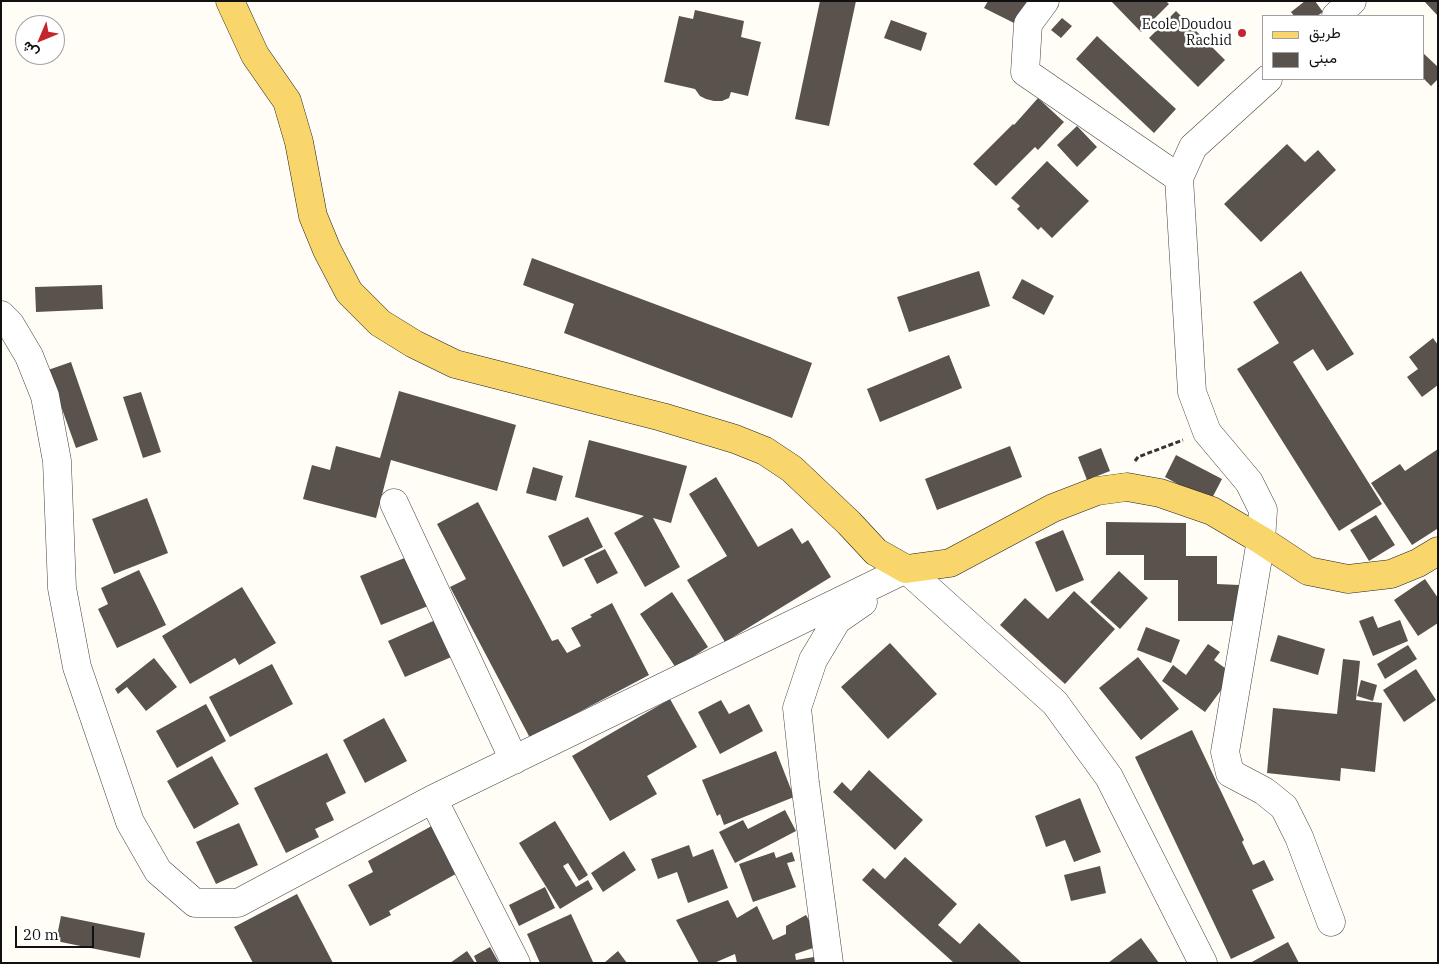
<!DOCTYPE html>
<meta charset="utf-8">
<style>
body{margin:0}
#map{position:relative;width:1439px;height:964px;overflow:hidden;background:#fffdf5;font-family:"IBM Plex Serif",Vazirmatn,serif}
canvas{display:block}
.frame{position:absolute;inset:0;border:2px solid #111;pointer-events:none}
.legend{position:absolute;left:1262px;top:15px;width:162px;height:65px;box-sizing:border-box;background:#fff;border:1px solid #a0a0a0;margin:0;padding:6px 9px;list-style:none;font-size:15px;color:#111}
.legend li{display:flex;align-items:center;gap:10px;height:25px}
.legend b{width:25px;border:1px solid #a0a0a0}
.north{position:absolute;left:15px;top:15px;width:50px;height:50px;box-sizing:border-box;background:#fff;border:1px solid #a0a0a0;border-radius:50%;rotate:225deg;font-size:14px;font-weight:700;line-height:20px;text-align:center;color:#111}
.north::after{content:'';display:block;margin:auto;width:18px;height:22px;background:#c4262e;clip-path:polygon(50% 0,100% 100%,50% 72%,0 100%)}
.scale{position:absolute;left:15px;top:926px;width:79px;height:22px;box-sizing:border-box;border:2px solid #111;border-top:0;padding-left:6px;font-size:15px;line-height:18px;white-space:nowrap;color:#111;-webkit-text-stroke:4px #fff;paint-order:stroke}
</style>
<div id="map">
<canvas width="1439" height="964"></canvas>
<div class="frame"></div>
<ul class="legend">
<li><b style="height:6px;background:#f9d66b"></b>طريق</li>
<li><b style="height:14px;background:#5a524d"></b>مبنى</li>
</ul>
<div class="north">ش</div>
<div class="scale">20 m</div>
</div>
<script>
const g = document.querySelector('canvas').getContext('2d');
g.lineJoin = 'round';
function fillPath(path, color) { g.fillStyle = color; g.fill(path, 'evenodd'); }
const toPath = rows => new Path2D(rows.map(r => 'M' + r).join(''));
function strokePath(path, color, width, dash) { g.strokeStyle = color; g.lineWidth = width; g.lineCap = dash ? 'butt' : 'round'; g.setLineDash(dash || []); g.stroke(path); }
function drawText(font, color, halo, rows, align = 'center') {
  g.font = font + ' "IBM Plex Serif",serif'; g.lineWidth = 5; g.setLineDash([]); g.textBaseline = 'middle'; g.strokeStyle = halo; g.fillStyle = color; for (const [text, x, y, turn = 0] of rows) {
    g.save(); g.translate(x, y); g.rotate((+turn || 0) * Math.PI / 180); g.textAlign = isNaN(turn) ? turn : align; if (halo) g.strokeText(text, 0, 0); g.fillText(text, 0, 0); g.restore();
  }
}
fillPath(toPath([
 [820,1,856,1,829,126,795,119],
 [988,1,1033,1,1018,25,984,8],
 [1111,1,1166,1,1169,4,1141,32],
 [1305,1,1315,1,1323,12,1317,16,1294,16,1291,12],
 [1424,1,1438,1,1438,16],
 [695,10,744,21,741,37,761,42,748,96,731,92,729,98,722,101,714,101,706,99,700,96,695,89,664,82,679,16,693,19],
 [1176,11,1225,60,1198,87,1149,38],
 [1062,18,1072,26,1061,38,1051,30],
 [891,20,927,33,921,51,884,38],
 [1097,36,1176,109,1154,133,1076,59],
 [1423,53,1438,67,1438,79,1431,86,1423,78],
 [1038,98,1064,122,1038,150,1035,147,996,186,973,164,1013,124,1014,125],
 [1077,126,1097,147,1077,167,1057,145],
 [1287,144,1305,162,1318,150,1336,170,1261,242,1224,204],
 [1047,161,1089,201,1052,238,1041,227,1038,230,1017,209,1020,206,1011,198],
 [532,258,812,363,792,418,564,333,574,304,523,285],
 [979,271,990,306,909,332,897,297],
 [1301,271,1354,354,1327,371,1313,349,1293,362,1382,504,1339,531,1237,369,1279,343,1253,302],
 [1022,279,1054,296,1044,315,1012,298],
 [102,285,103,309,36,312,35,287],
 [1433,338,1438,345,1438,385,1422,397,1407,377,1418,369,1409,357],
 [949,355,962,388,880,422,867,389],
 [71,362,98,440,76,448,48,370],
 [399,391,516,425,497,491,391,460,376,518,303,499,312,465,330,470,336,446,380,458],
 [141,392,161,452,143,458,123,397],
 [589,440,687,466,671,523,653,518,680,567,645,587,614,533,644,516,575,497],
 [1010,446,1022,477,937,510,925,479],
 [1101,448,1110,471,1087,480,1078,457],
 [1438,449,1438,530,1437,529,1412,545,1371,483,1400,464,1405,471],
 [1176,455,1222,479,1210,502,1165,477],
 [533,467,563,476,556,501,526,493],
 [716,477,758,547,792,528,802,544,808,540,831,577,725,642,687,580,727,556,689,494],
 [147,498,168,553,114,574,92,519],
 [478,502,552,641,558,639,567,653,581,646,571,628,592,617,590,615,612,603,649,675,530,738,450,587,466,579,437,524],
 [1376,515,1395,545,1369,561,1350,530],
 [588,517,603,547,563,567,548,536],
 [1106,522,1186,523,1186,556,1217,556,1217,584,1239,585,1238,621,1178,621,1178,580,1144,580,1144,555,1106,555],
 [1063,530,1084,580,1056,592,1035,542],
 [605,549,618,573,597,584,584,559],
 [407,557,428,606,381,625,360,576],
 [139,570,166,625,117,648,98,609,108,604,101,588],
 [1119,571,1148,598,1120,629,1090,602],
 [1425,579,1438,598,1438,623,1418,636,1394,600],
 [242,587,276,643,239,665,235,658,190,684,162,636],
 [1074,591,1115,629,1065,684,1000,625,1025,598,1048,619],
 [672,592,708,647,676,668,640,614],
 [1373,616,1378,628,1400,620,1408,641,1373,656,1359,621],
 [440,618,456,655,405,677,388,641],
 [1146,627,1180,640,1171,663,1137,650],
 [1278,635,1325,649,1318,675,1270,661],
 [890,643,937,694,888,739,841,687],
 [1208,644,1220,652,1214,660,1233,674,1205,712,1162,681,1173,665,1186,675],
 [1408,645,1417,659,1385,679,1377,664],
 [1138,657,1179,709,1141,740,1099,688],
 [154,658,177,687,146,711,127,687,118,694,115,689],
 [1343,659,1360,661,1356,700,1382,703,1375,772,1341,768,1340,781,1267,773,1273,708,1337,714],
 [272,664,293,704,230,737,209,697],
 [1416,669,1436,700,1404,722,1383,690],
 [1361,680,1377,685,1373,701,1357,696],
 [670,699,697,747,647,776,657,794,610,821,572,756],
 [721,700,729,714,749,704,763,731,720,754,698,712],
 [206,704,226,741,177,768,156,731],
 [384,718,407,761,365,783,343,740],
 [1192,730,1244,840,1242,842,1253,865,1264,860,1274,880,1252,890,1275,938,1231,959,1135,757],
 [776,751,794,797,724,825,720,814,717,816,702,780],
 [327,753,346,793,326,803,334,820,315,829,319,837,286,853,254,788],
 [212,756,239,804,194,829,167,781],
 [869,770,923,820,895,850,833,792,842,782,851,791],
 [1080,798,1101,852,1074,862,1065,840,1046,847,1035,816],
 [785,810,796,831,735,863,719,832,743,820,748,829],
 [555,821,588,875,579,881,568,863,563,866,576,887,588,880,593,889,560,909,519,843],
 [239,823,258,865,216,884,196,842],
 [437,823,463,870,389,911,391,915,370,926,348,885,373,872,368,861],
 [689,845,693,857,713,849,728,888,688,903,677,872,658,879,651,859],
 [624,851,636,870,603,892,591,873],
 [774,852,776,858,792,852,795,861,787,863,796,887,753,902,739,864],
 [905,857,957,904,938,925,960,944,979,923,1022,963,954,963,862,880,873,868,885,879],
 [1100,866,1106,893,1071,901,1064,875],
 [545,887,555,908,519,926,509,905],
 [297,894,333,963,253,963,234,927],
 [728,900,737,918,757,906,773,940,786,934,786,926,806,915,812,925,813,948,795,954,796,960,820,956,821,963,737,963,735,954,714,963,699,963,676,920],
 [571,914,593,962,540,963,527,934],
 [61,916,145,933,140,958,56,941],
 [1141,938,1159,963,1108,963],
 [1288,942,1299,963,1250,963],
 [490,947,499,963,477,963,474,956],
 [467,951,475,963,450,963],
 [618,951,627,963,604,963]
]), '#5a524d');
const minor = toPath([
 [1045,1,1028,24,1025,72,1179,178],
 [1336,16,1352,1],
 [1268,79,1193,147,1179,178,1192,392,1207,432,1249,482,1263,510,1261,540,1225,752,1230,773,1264,791,1284,807,1299,837,1331,922],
 [1,315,10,324,29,356,45,396,57,461,62,588,77,667,130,822,158,871,195,903,238,903,433,799,906,569],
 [394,503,514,760],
 [906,569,1055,703,1109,777,1203,963],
 [433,799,516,963],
 [829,963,805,783,797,708,813,660,837,620,863,602]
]);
const major = toPath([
 [230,1,255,55,287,101,299,142,313,216,327,250,349,292,380,323,414,344,455,364,662,417,735,439,765,451,792,469,849,523,876,552,906,569,950,563,1053,508,1097,491,1127,487,1160,493,1212,511,1261,540,1308,571,1348,579,1391,574,1418,563,1438,551]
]);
strokePath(minor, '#444', 29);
strokePath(major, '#222', 29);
strokePath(toPath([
 [1135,461,1138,457,1183,440]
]), '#333', 3, [5, 2.5]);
strokePath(minor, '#fff', 28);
strokePath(major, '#f9d66b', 28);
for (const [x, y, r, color] of [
 [1242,33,5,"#c4262e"]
]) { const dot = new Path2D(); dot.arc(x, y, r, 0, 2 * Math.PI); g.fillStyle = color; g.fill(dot); strokePath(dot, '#fff', 2); }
drawText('14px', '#111', '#fff', [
 ["Ecole Doudou",1232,25],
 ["Rachid",1232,41]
], 'right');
</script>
